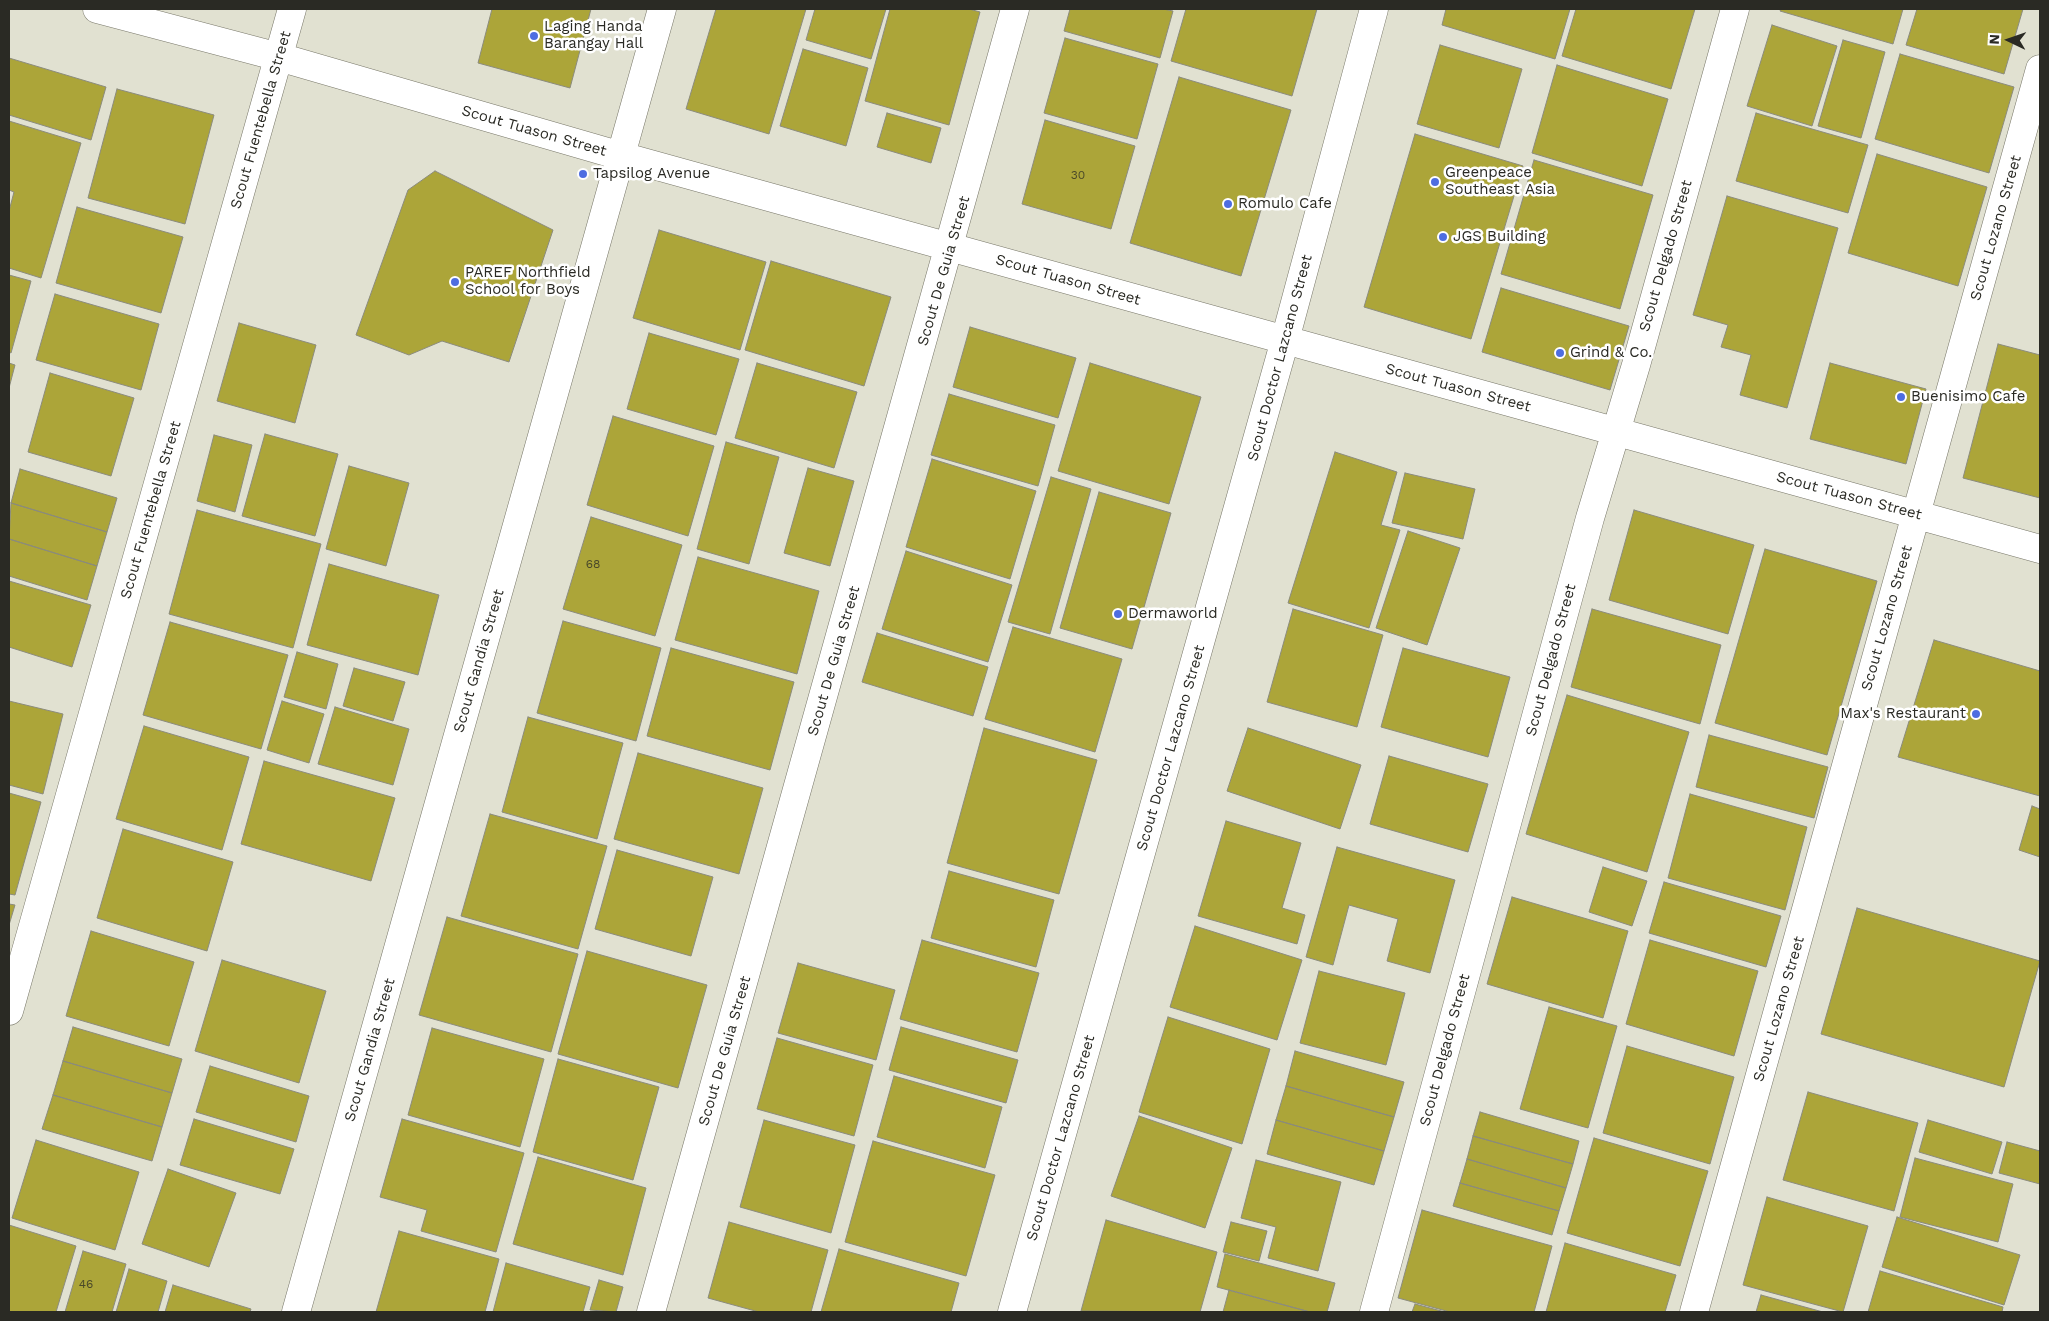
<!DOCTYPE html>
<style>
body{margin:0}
#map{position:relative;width:2049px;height:1321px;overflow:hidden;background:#e1e1d1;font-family:"Work Sans",sans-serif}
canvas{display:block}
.frame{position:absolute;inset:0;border:10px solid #2a2a24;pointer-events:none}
.north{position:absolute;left:1984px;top:15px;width:50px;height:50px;-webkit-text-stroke:4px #fff;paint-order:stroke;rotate:273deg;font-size:14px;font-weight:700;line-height:20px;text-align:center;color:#2a2a24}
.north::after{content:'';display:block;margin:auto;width:18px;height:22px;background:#2a2a24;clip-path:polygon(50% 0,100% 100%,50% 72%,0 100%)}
</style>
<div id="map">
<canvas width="2049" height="1321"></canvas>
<div class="frame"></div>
<div class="north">N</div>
</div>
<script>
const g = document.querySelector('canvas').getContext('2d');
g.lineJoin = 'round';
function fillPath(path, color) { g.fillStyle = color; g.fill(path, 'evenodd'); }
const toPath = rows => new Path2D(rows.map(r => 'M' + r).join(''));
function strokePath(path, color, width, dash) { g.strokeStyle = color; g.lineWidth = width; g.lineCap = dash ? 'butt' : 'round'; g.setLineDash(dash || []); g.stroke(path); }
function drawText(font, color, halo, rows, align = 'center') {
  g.font = font + ' "Work Sans",sans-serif'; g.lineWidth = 5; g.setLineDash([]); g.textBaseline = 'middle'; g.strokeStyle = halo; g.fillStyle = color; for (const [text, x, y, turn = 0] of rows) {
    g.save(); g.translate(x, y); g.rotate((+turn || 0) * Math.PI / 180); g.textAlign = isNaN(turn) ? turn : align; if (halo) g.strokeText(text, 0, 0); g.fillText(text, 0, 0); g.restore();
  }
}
const building = toPath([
 [492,9,591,9,570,88,478,63,492,9],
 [716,9,806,9,769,134,686,109,716,9],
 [815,9,886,9,871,59,806,40,815,9],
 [890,9,969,9,980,12,949,125,865,101,890,9],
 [1070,9,1163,9,1173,11,1160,58,1064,31,1070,9],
 [1186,9,1317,9,1292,96,1171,61,1186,9],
 [1446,9,1570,9,1555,59,1442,25,1446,9],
 [1576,9,1695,9,1671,89,1562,56,1576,9],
 [1781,9,1903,9,1893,44,1780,11,1781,9],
 [1917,9,2023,9,2004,74,1906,45,1917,9],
 [1772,25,1837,46,1812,126,1747,106,1772,25],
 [1065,38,1158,64,1137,139,1044,113,1065,38],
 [1843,40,1885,52,1861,138,1818,126,1843,40],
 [1440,45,1522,69,1499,148,1417,124,1440,45],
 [803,49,868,68,846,146,780,126,803,49],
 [1900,54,2014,87,1989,173,1875,139,1900,54],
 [9,58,106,87,91,140,9,115,9,58],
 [1557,65,1668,99,1642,186,1532,153,1557,65],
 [1179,77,1291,110,1241,276,1130,243,1179,77],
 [117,89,214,115,185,224,88,198,117,89],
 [887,113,941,128,931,163,877,147,887,113],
 [1756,113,1868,145,1848,213,1736,181,1756,113],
 [1045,120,1135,146,1111,229,1022,204,1045,120],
 [9,121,81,143,41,278,9,268,9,211,14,192,9,190,9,121],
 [1415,134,1523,166,1471,339,1364,307,1415,134],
 [1877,154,1987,187,1958,286,1848,253,1877,154],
 [1534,160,1653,195,1620,309,1501,274,1534,160],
 [435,171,553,230,509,362,442,341,409,355,356,335,408,190,435,171],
 [1727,196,1838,228,1787,408,1740,395,1751,355,1721,347,1728,325,1693,315,1727,196],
 [77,207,183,237,161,313,56,283,77,207],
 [659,230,766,262,740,350,633,318,659,230],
 [771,261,891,297,864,386,745,350,771,261],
 [9,275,31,281,11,353,9,352,9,275],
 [1501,288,1629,326,1610,390,1482,352,1501,288],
 [55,294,159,324,141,390,36,360,55,294],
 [239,323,316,345,295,423,217,401,239,323],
 [970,327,1076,358,1058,418,953,387,970,327],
 [649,333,739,359,716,435,627,409,649,333],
 [1998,344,2040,355,2040,498,1963,478,1998,344],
 [9,363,15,365,9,388,9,363],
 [757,363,857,392,834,468,735,438,757,363],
 [1090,363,1201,397,1169,504,1058,471,1090,363],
 [1830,363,1926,389,1906,464,1810,439,1830,363],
 [50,373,134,398,111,476,28,452,50,373],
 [949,394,1055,425,1038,486,931,455,949,394],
 [613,416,714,446,688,536,587,505,613,416],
 [265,434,338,454,315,536,242,516,265,434],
 [214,435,252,445,235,512,197,501,214,435],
 [726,442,779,457,749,564,697,549,726,442],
 [1335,452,1397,472,1381,525,1400,530,1369,628,1288,603,1335,452],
 [932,459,1036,491,1010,579,906,547,932,459],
 [349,466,409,483,386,566,326,549,349,466],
 [808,468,854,481,830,566,784,553,808,468],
 [20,469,117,498,107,532,11,503,20,469],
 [1405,473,1475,489,1463,539,1392,523,1405,473],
 [1051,477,1091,489,1050,634,1008,622,1051,477],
 [1099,492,1171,513,1132,649,1060,628,1099,492],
 [11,503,107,532,97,566,9,539,11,503],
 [197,510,321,544,293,648,169,614,197,510],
 [1634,510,1754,545,1728,634,1609,600,1634,510],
 [591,517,682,545,655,636,563,609,591,517],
 [1408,531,1460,548,1427,645,1376,628,1408,531],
 [9,539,97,566,87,600,9,576,9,539],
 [1765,549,1877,581,1827,755,1715,723,1765,549],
 [906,551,1012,585,988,662,882,629,906,551],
 [698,557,819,591,797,674,675,640,698,557],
 [329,564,439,595,418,675,307,645,329,564],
 [9,581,91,605,72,667,9,647,9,581],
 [1293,609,1383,635,1357,727,1267,702,1293,609],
 [1592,609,1721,645,1700,724,1571,687,1592,609],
 [563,621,661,648,636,741,537,713,563,621],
 [170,622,288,655,261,749,143,715,170,622],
 [1013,627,1122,659,1095,752,985,719,1013,627],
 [877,633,988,667,973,716,862,682,877,633],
 [1934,640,2040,671,2040,796,1898,757,1934,640],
 [671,648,794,682,770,770,647,736,671,648],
 [1403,648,1510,677,1488,757,1381,727,1403,648],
 [297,652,338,664,326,709,284,697,297,652],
 [354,668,405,682,393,721,343,706,354,668],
 [1567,695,1689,732,1647,872,1526,834,1567,695],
 [9,701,63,714,43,794,9,785,9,701],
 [282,701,324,714,309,763,267,750,282,701],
 [335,707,409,729,393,785,318,764,335,707],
 [528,717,623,743,597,839,502,812,528,717],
 [144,726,249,757,222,850,116,819,144,726],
 [984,728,1097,760,1059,894,947,863,984,728],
 [1248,728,1361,765,1340,829,1227,791,1248,728],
 [1709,735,1828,767,1814,818,1696,787,1709,735],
 [638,753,763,788,739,874,614,839,638,753],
 [1389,756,1488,784,1468,852,1370,824,1389,756],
 [264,761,395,798,371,881,241,844,264,761],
 [9,793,41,802,15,895,9,894,9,793],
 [1690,794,1807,827,1785,910,1668,878,1690,794],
 [2032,806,2040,809,2040,857,2019,850,2032,806],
 [490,814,607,846,578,949,461,916,490,814],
 [1226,821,1301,843,1282,908,1305,915,1297,944,1198,916,1226,821],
 [123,829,233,862,207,951,97,918,123,829],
 [1337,847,1455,880,1430,973,1387,961,1398,919,1349,905,1333,965,1306,957,1337,847],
 [617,850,713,877,691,956,595,929,617,850],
 [1603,867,1647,881,1632,926,1589,912,1603,867],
 [949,871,1054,900,1036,967,931,938,949,871],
 [1664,882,1781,916,1766,967,1649,933,1664,882],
 [1512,897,1628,931,1603,1018,1487,984,1512,897],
 [9,904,15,905,9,925,9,904],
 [1857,908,2040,961,2004,1087,1821,1034,1857,908],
 [447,917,578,954,551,1052,419,1015,447,917],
 [1195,926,1302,960,1277,1040,1170,1007,1195,926],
 [91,931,194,962,169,1046,66,1016,91,931],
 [922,940,1039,973,1017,1052,900,1019,922,940],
 [1650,940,1758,971,1734,1056,1626,1024,1650,940],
 [587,951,707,985,678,1088,558,1054,587,951],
 [222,960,326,991,299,1083,195,1051,222,960],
 [798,963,895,990,876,1060,778,1033,798,963],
 [1319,971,1405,993,1386,1065,1300,1043,1319,971],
 [1549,1007,1617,1026,1588,1128,1520,1109,1549,1007],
 [1168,1017,1270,1049,1242,1144,1139,1112,1168,1017],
 [73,1027,182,1059,172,1093,63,1061,73,1027],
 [901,1027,1018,1060,1006,1103,889,1070,901,1027],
 [432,1028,544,1059,520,1147,408,1115,432,1028],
 [777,1038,873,1065,854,1136,757,1109,777,1038],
 [1627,1046,1734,1077,1710,1164,1603,1133,1627,1046],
 [1295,1051,1404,1082,1394,1117,1286,1086,1295,1051],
 [558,1059,659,1087,633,1180,533,1152,558,1059],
 [63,1061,172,1093,162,1127,53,1095,63,1061],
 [210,1066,309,1096,296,1142,196,1112,210,1066],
 [894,1076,1002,1107,985,1168,877,1137,894,1076],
 [1286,1086,1394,1117,1384,1151,1276,1120,1286,1086],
 [1808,1092,1918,1123,1894,1211,1783,1180,1808,1092],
 [53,1095,162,1127,152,1161,42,1129,53,1095],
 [1480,1112,1579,1141,1573,1164,1473,1136,1480,1112],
 [1139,1116,1232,1148,1205,1228,1111,1196,1139,1116],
 [194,1119,294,1149,280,1194,180,1165,194,1119],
 [402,1119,524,1153,496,1252,421,1231,427,1210,380,1197,402,1119],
 [764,1120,855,1145,831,1233,740,1207,764,1120],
 [1276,1120,1384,1151,1374,1185,1267,1154,1276,1120],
 [1928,1120,2002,1142,1992,1174,1919,1152,1928,1120],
 [1473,1136,1573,1164,1566,1188,1467,1159,1473,1136],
 [1594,1138,1708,1171,1680,1266,1567,1233,1594,1138],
 [36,1140,139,1172,115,1250,12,1218,36,1140],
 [873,1141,995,1175,966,1276,845,1242,873,1141],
 [2007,1142,2040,1151,2040,1184,1999,1173,2007,1142],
 [538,1157,646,1188,623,1275,513,1244,538,1157],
 [1915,1158,2013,1184,1998,1242,1900,1217,1915,1158],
 [1467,1159,1566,1188,1559,1211,1460,1183,1467,1159],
 [1256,1160,1341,1182,1318,1271,1268,1258,1276,1227,1241,1218,1256,1160],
 [168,1169,236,1193,209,1267,142,1244,168,1169],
 [1460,1183,1559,1211,1552,1235,1453,1206,1460,1183],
 [1767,1197,1868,1226,1843,1312,1743,1285,1767,1197],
 [1422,1210,1552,1246,1534,1312,1450,1312,1398,1298,1422,1210],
 [1897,1217,2020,1255,2004,1305,1882,1267,1897,1217],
 [1106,1220,1217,1252,1200,1312,1081,1311,1106,1220],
 [729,1222,828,1250,811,1312,759,1312,708,1298,729,1222],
 [1231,1222,1267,1231,1259,1261,1223,1252,1231,1222],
 [9,1225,76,1246,56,1312,9,1312,9,1225],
 [399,1231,499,1259,485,1312,376,1312,399,1231],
 [1565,1243,1676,1275,1665,1312,1546,1312,1565,1243],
 [839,1249,959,1283,951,1312,821,1312,839,1249],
 [83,1251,126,1264,112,1312,65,1312,83,1251],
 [1225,1254,1335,1283,1327,1312,1310,1312,1217,1287,1225,1254],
 [506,1263,590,1287,583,1312,493,1312,506,1263],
 [129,1269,167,1281,158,1312,116,1312,129,1269],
 [1880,1271,2003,1307,2002,1312,1868,1312,1880,1271],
 [599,1280,623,1287,616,1312,590,1310,599,1280],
 [173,1285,251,1309,250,1312,165,1312,173,1285],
 [1229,1290,1310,1312,1223,1312,1229,1290],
 [1761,1295,1823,1312,1756,1312,1761,1295],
 [1415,1304,1445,1312,1412,1312,1415,1304]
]);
fillPath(building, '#aca539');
strokePath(building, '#8b8b7d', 1);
const minor = toPath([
 [97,9,279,57,621,156,2040,549],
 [9,1011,292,9],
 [296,1312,662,9],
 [651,1312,1015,9],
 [1012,1312,1285,340,1374,9],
 [1374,1312,1590,518,1636,365,1735,9],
 [1694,1312,2040,69]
]);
strokePath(minor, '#79786a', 29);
strokePath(minor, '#fff', 28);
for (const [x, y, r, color] of [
 [534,36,5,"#4e6de1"],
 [583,174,5,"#4e6de1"],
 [1435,182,5,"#4e6de1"],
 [1228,204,5,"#4e6de1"],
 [1443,237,5,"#4e6de1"],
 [455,282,5,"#4e6de1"],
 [1560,353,5,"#4e6de1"],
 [1901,397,5,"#4e6de1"],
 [1118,614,5,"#4e6de1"],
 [1976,714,5,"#4e6de1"]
]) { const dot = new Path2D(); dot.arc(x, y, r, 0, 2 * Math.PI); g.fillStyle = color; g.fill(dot); strokePath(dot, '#fff', 2); }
drawText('12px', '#4a4929', null, [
 ["30",1078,175],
 ["68",593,564],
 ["46",86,1284]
]);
drawText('15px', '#2a2a24', '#fff', [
 ["Laging Handa",544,27],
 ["Barangay Hall",544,44],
 ["Greenpeace",1445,173],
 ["Southeast Asia",1445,190],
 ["Tapsilog Avenue",593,174],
 ["Romulo Cafe",1238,204],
 ["JGS Building",1453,237],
 ["PAREF Northfield",465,273],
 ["School for Boys",465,290],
 ["Grind & Co.",1570,353],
 ["Buenisimo Cafe",1911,397],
 ["Dermaworld",1128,614],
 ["Max's Restaurant",1966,714,"right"]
], 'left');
drawText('15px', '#2a2a24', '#fff', [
 ["Scout Fuentebella Street",261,120,-74],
 ["Scout Tuason Street",534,131,16],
 ["Scout Lozano Street",1996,228,-74],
 ["Scout Delgado Street",1666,256,-74],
 ["Scout De Guia Street",944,271,-74],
 ["Scout Tuason Street",1068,280,16],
 ["Scout Doctor Lazcano Street",1280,358,-75],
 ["Scout Tuason Street",1458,388,15],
 ["Scout Tuason Street",1849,496,15],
 ["Scout Fuentebella Street",151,510,-74],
 ["Scout Lozano Street",1887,618,-74],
 ["Scout Delgado Street",1551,660,-75],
 ["Scout Gandia Street",479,661,-74],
 ["Scout De Guia Street",834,661,-74],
 ["Scout Doctor Lazcano Street",1171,748,-74],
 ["Scout Lozano Street",1779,1009,-74],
 ["Scout Gandia Street",370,1050,-74],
 ["Scout Delgado Street",1445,1050,-75],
 ["Scout De Guia Street",725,1051,-74],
 ["Scout Doctor Lazcano Street",1061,1138,-74]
]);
</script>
